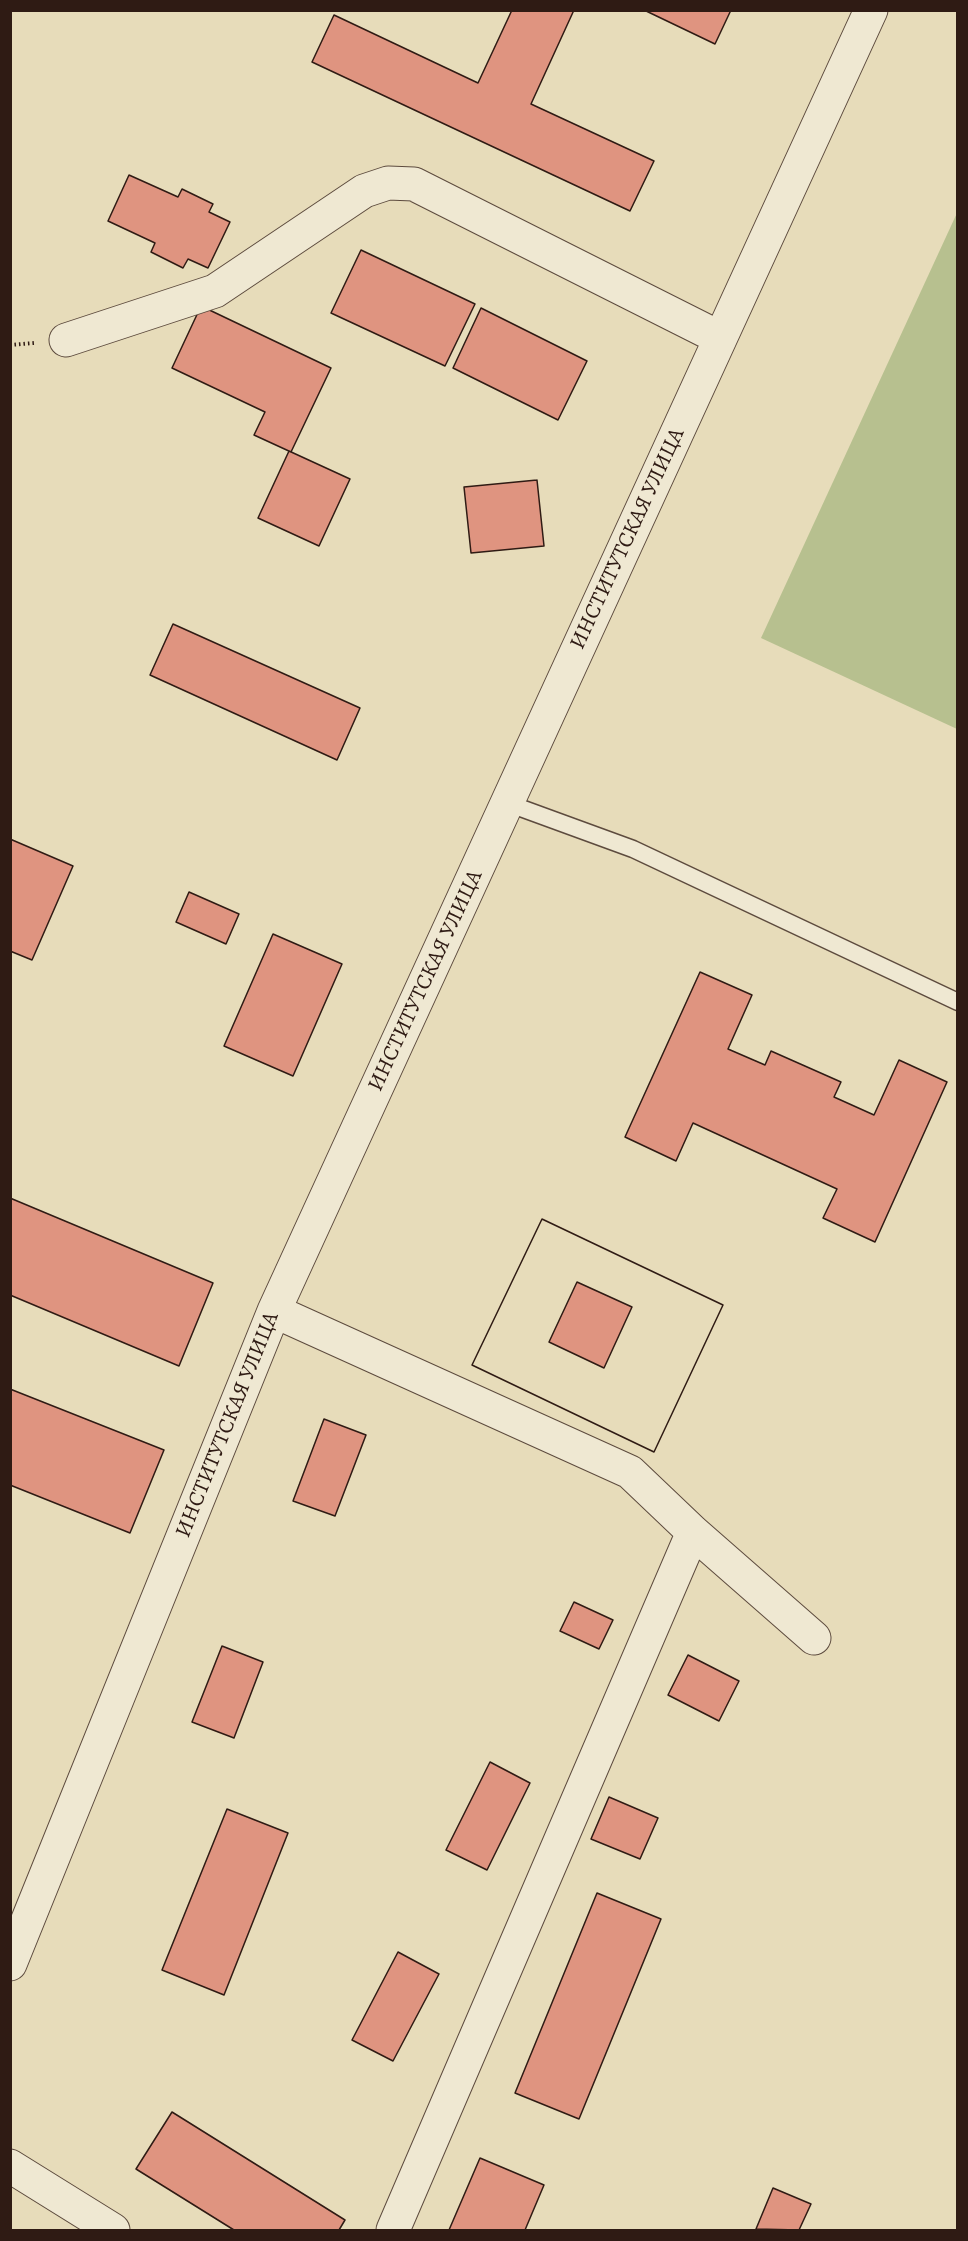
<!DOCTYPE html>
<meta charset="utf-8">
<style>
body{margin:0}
#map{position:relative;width:968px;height:2241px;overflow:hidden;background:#e7dcba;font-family:Alegreya,serif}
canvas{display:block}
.frame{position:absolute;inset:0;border:12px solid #2f1b14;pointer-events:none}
</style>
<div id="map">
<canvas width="968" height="2241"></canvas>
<div class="frame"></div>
</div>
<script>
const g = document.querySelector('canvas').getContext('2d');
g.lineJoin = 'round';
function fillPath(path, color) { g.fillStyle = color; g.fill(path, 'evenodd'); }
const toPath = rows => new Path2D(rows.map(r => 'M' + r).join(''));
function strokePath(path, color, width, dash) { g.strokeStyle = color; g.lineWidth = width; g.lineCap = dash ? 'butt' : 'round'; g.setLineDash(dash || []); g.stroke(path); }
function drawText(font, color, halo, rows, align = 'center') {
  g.font = font + ' Alegreya,serif'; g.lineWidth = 4.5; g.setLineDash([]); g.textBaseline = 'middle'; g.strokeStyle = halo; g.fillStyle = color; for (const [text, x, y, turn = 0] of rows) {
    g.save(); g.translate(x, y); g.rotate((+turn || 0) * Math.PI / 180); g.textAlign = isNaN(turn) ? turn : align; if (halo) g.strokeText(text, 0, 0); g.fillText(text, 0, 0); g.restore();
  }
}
fillPath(toPath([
 [957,213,957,729,761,638]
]), '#b7c08f');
const building = toPath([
 [512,10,574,10,531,104,654,161,630,211,312,62,334,15,478,83,512,10],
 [644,10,731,10,715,44,644,10],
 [129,175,178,197,182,189,213,204,209,212,230,222,208,268,188,259,183,268,151,252,155,243,108,221,129,175],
 [361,250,475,304,445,366,331,313,361,250],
 [201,306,331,368,291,452,254,435,265,412,172,368,201,306],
 [481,308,587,361,558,420,453,368,481,308],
 [289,451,350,479,319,546,258,518,289,451],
 [537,480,544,546,471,553,464,487,537,480],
 [173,624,360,708,337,760,150,675,173,624],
 [10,839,73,866,32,960,10,951,10,839],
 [189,892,239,914,226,944,176,922,189,892],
 [273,934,342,964,293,1076,224,1046,273,934],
 [700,972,752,995,728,1049,765,1065,771,1051,841,1082,834,1097,874,1115,899,1060,947,1082,875,1242,823,1218,837,1189,693,1123,676,1161,625,1137,700,972],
 [10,1198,213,1283,179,1366,10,1295,10,1198],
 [542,1219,723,1305,654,1452,472,1365,542,1219],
 [577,1282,632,1307,604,1368,549,1342,577,1282],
 [542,1219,723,1305,654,1452,472,1365,542,1219],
 [10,1389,164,1450,130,1533,10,1485,10,1389],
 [324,1419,366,1435,335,1516,293,1501,324,1419],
 [574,1602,613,1620,599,1649,560,1631,574,1602],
 [222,1646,263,1662,234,1738,192,1722,222,1646],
 [688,1655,739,1681,719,1721,668,1695,688,1655],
 [490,1762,530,1783,487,1870,446,1850,490,1762],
 [609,1797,658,1818,640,1859,591,1839,609,1797],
 [227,1809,288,1833,224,1995,162,1970,227,1809],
 [597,1893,661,1919,579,2119,515,2093,597,1893],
 [398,1952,439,1974,393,2061,352,2040,398,1952],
 [172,2112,345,2220,339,2230,234,2230,136,2169,172,2112],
 [480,2158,544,2185,525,2230,449,2230,480,2158],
 [773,2188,811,2204,799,2230,756,2229,773,2188]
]);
fillPath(building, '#df9480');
strokePath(building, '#2f1b14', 1.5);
const service = toPath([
 [507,803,633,849,958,1002]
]);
const minor = toPath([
 [66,340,215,291,364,191,388,183,414,184,720,338],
 [274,1311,630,1472,693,1532,814,1638],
 [10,1964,274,1311,871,10],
 [10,2166,113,2230],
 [393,2230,693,1532]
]);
strokePath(service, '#5d4b3e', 19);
strokePath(minor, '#5d4b3e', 35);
strokePath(toPath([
 [10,345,34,343]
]), '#2f1b14', 4, [1.5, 3]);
strokePath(service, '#efe8d2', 16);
strokePath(minor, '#efe8d2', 33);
drawText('22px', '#2f1b14', '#efe8d2', [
 ["ИНСТИТУТСКАЯ УЛИЦА",628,539,-65],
 ["ИНСТИТУТСКАЯ УЛИЦА",426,981,-65],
 ["ИНСТИТУТСКАЯ УЛИЦА",228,1425,-68]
]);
</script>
